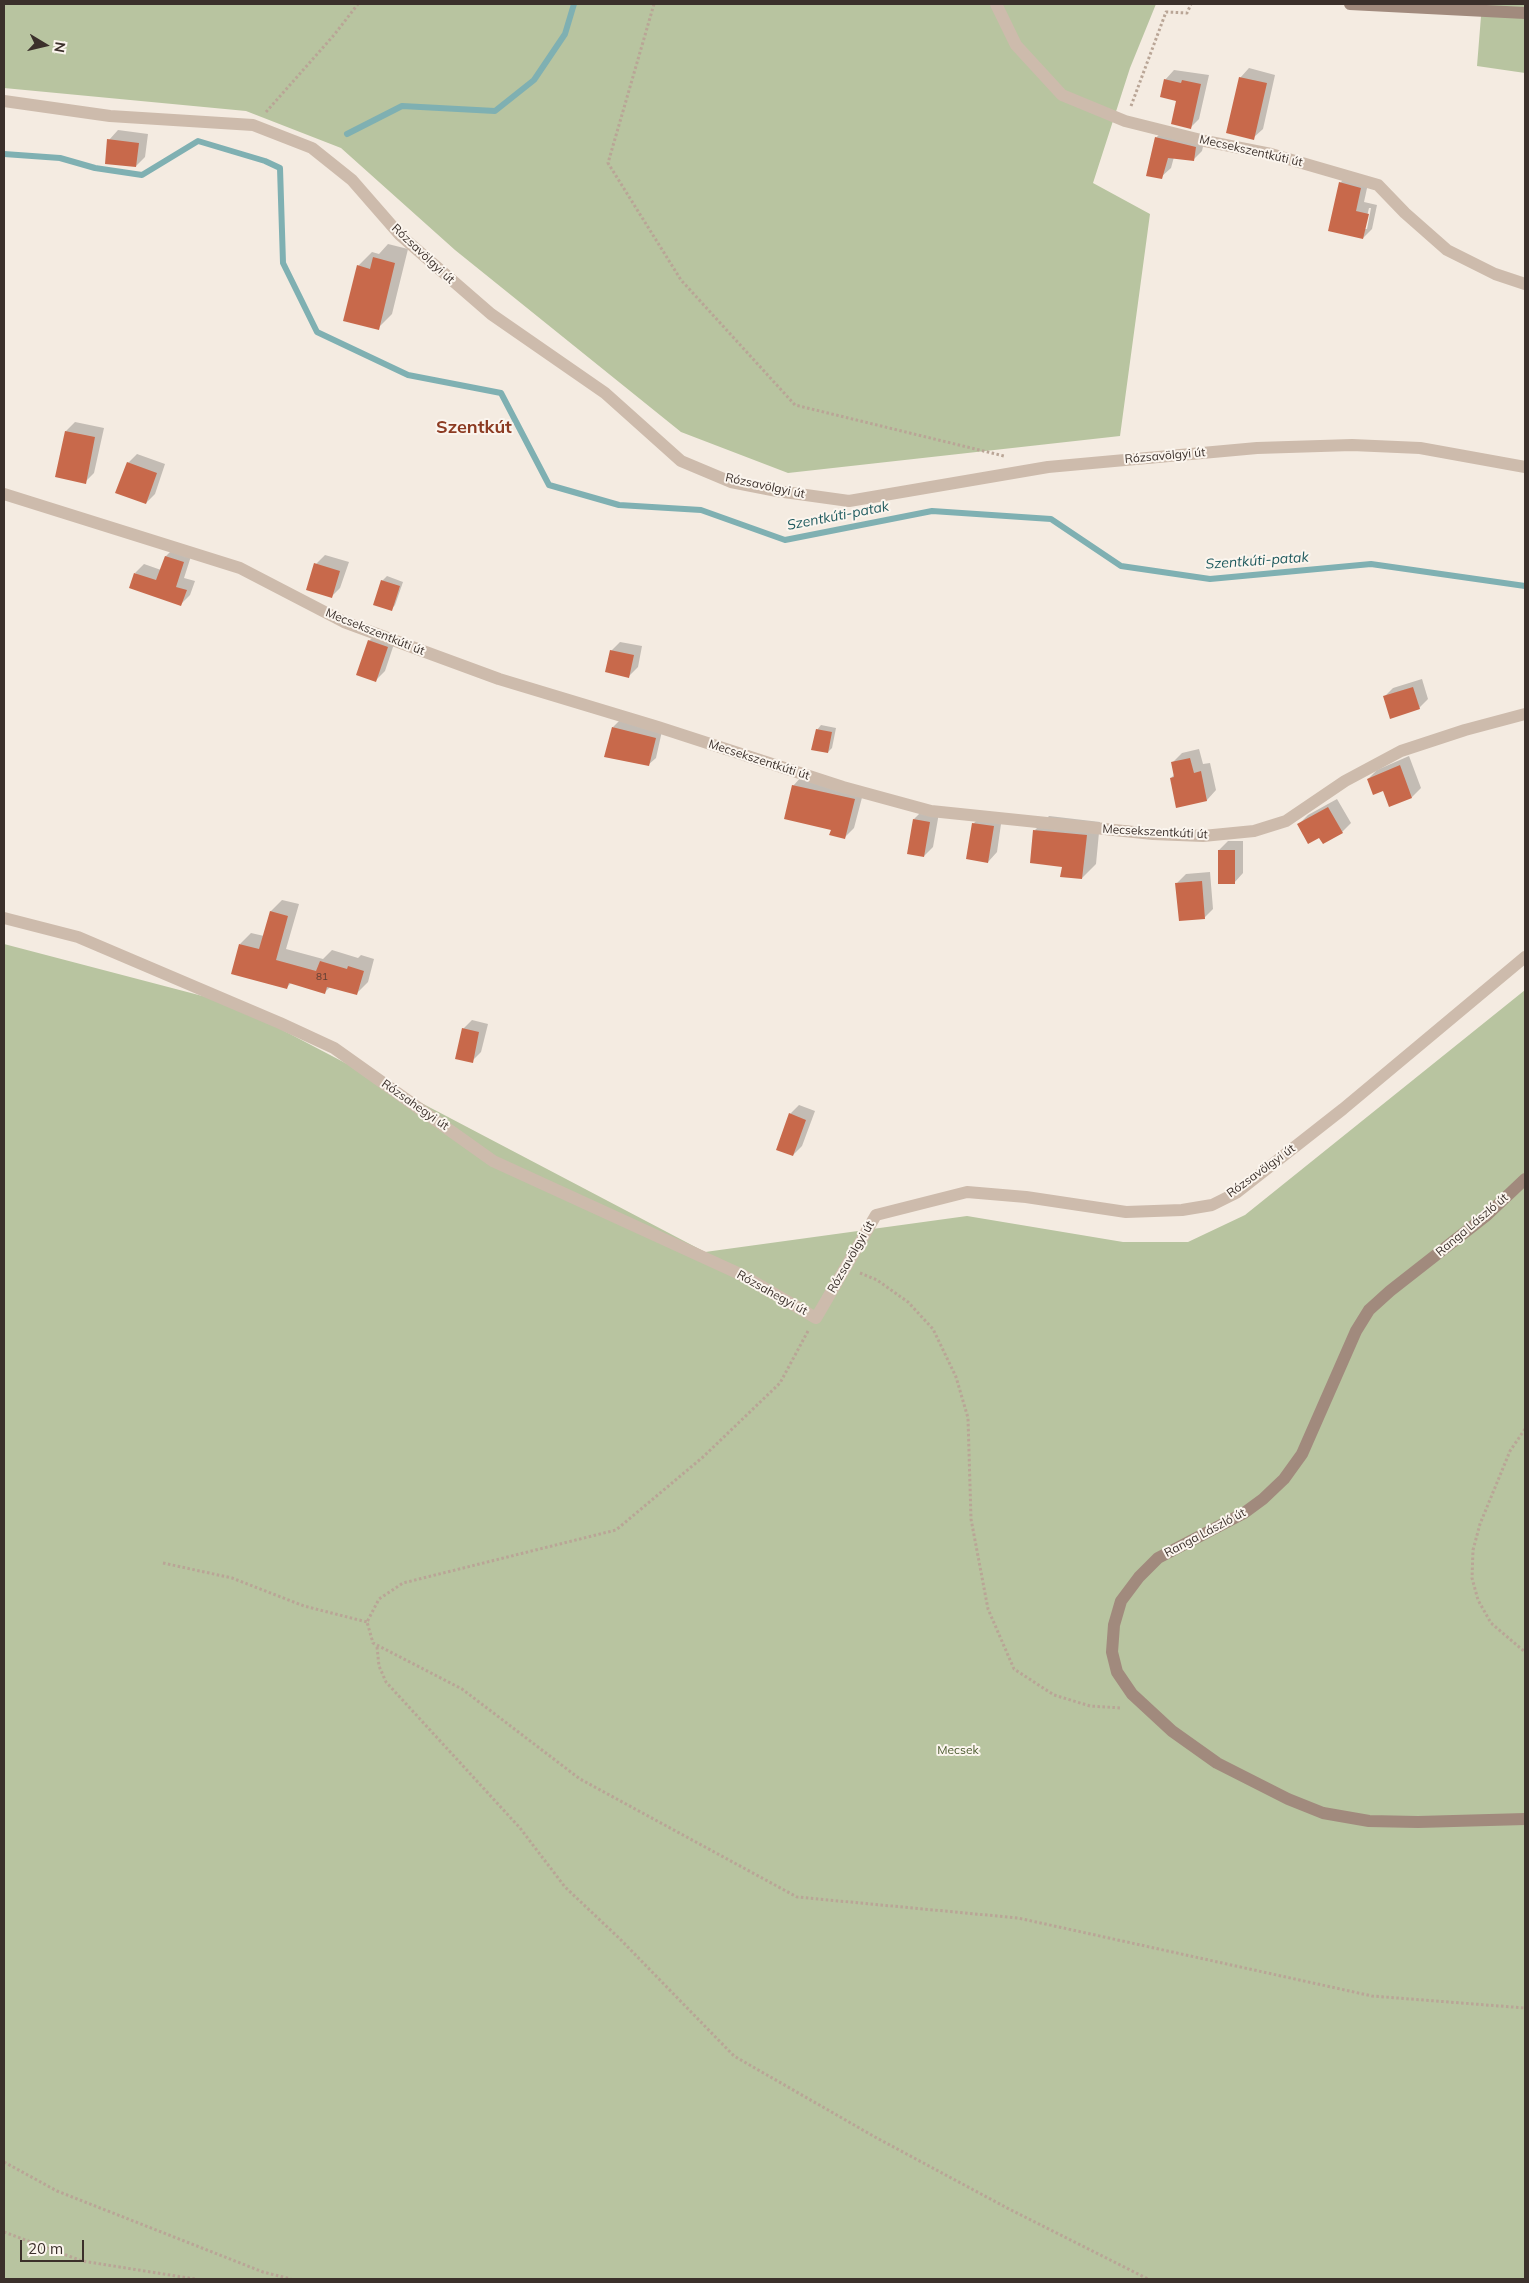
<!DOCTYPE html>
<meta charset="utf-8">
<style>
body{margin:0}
#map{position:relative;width:1529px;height:2283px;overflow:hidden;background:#f4ebe1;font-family:Mulish,sans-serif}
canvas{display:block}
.frame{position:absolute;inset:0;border:5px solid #3b302b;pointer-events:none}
.north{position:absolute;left:20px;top:20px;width:50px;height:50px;-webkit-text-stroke:4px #fbf5ee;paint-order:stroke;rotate:99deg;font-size:14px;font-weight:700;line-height:20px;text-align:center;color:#3b302b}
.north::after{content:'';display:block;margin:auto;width:18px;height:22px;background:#3b302b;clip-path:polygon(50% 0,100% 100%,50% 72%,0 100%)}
.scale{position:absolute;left:20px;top:2240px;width:64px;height:22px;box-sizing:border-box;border:2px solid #3b302b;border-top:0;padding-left:6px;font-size:15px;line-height:18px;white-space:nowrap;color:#3b302b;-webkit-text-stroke:4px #fbf5ee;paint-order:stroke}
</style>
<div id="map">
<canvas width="1529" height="2283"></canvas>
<div class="frame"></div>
<div class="north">N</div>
<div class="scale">20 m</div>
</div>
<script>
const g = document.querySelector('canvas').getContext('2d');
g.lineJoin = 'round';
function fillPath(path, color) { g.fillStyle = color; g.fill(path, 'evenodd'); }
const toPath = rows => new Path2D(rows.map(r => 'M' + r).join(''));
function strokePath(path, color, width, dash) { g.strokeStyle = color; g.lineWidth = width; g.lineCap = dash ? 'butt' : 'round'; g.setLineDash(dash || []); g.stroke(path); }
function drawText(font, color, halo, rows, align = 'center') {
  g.font = font + ' Mulish,sans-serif'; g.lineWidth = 4; g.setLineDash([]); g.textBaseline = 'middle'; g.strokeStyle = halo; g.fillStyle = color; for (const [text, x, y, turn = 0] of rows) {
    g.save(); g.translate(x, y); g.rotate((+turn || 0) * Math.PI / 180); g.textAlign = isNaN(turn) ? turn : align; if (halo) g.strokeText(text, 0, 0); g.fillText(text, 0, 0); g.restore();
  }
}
fillPath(toPath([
 [4,4,1156,4,1130,68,1093,183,1150,214,1120,436,788,473,681,432,455,250,341,148,246,111,4,88],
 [1482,4,1525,4,1525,73,1477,66],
 [4,944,233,1004,705,1252,967,1216,1123,1242,1188,1242,1245,1215,1525,990,1525,2279,4,2279]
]), '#b8c4a0');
fillPath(toPath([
 [1249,68,1275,75,1263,129,1253,138,1240,78],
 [1174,70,1209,75,1199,119,1190,128,1165,80],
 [1165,128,1205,138,1202,151,1193,160,1174,157,1171,168,1161,177,1156,138],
 [118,130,148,134,145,157,136,166,109,140],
 [1349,174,1369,179,1364,202,1377,205,1372,229,1363,238,1340,183],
 [1369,208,1371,208,1367,229,1364,229],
 [388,244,408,249,392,314,378,328,358,266,372,252,379,254],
 [75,422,104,428,94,473,85,482,66,431],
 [137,454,165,464,155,494,146,503,128,463],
 [175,547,192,553,184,578,195,581,190,595,181,604,135,573,144,564,161,570,166,556],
 [325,555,349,562,340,588,331,597,316,564],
 [387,576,403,582,395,605,391,610,382,581],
 [378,632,396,638,385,671,376,680,369,641],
 [620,642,642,646,638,667,629,676,611,651],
 [1422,679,1428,699,1419,708,1384,697,1393,688],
 [620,720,662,731,656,758,648,765,613,727],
 [821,725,836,728,832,748,828,752,817,730],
 [1199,749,1203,764,1210,763,1216,790,1207,800,1177,806,1171,778,1175,774,1173,762,1182,753],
 [1409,756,1421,788,1412,797,1384,790,1368,779,1377,770],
 [802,776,864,790,854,828,845,837,832,829,793,786],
 [1337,799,1351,823,1342,832,1320,836,1299,824,1308,815],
 [923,810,939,813,933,847,924,856,914,819],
 [982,815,1002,817,997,852,988,862,973,824],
 [1049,816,1100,822,1096,864,1082,878,1063,866,1035,830],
 [1228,841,1243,841,1243,873,1234,883,1219,850],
 [1210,872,1213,909,1204,918,1177,883,1186,874],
 [282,900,299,904,286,949,323,959,332,950,358,958,361,955,374,959,368,982,357,993,330,987,325,992,292,982,286,988,240,944,251,933,264,936,271,911],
 [472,1020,488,1024,481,1052,472,1061,463,1029],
 [799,1105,815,1111,802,1146,793,1155,790,1114]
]), '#0003');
strokePath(toPath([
 [347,134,402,106,495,111,534,80,565,34,574,4],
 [4,154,60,158,95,168,142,175,198,141,265,161,280,168,283,263,317,332,408,375,501,393,549,485,619,505,701,510,785,540,932,511,1051,519,1121,566,1210,579,1371,564,1525,586]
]), '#7fb0b2', 6);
fillPath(toPath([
 [1239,77,1267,83,1254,140,1226,133],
 [1164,79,1181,83,1182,80,1201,84,1191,129,1171,124,1176,101,1160,97],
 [1155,137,1196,147,1194,161,1168,158,1162,179,1146,176],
 [107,139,139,143,136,167,105,164],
 [1339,182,1361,188,1356,211,1369,214,1363,239,1328,231],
 [373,257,395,263,379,330,343,321,357,265,370,269],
 [65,431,95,437,86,484,55,477],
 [127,462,157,473,146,504,115,493],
 [165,556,184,562,176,587,187,590,181,606,129,588,134,573,156,580],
 [314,563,340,571,332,598,306,590],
 [381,580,400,586,392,611,373,605],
 [368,640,388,647,376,682,356,675],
 [610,650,634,655,629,678,605,672],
 [1413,687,1420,709,1390,719,1383,696],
 [612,727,656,738,649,766,604,757],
 [816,729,832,732,828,753,811,750],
 [1190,758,1194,773,1201,771,1207,801,1176,808,1170,778,1174,777,1171,762],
 [1400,765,1412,798,1389,807,1383,791,1373,795,1367,779],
 [792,785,855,799,845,839,829,835,831,830,784,819],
 [1328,807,1343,833,1323,844,1319,838,1308,844,1297,824],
 [913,819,930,822,924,857,907,854],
 [972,823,994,826,988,863,966,859],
 [1033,830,1087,835,1082,879,1060,877,1062,867,1030,863],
 [1218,850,1235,850,1235,884,1218,884],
 [1202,881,1205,919,1179,921,1175,883],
 [270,911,288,916,276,960,316,971,320,961,347,969,348,966,364,971,357,995,327,987,325,994,289,983,287,989,231,974,239,944,259,949],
 [462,1028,479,1032,473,1063,455,1059],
 [789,1113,806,1120,793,1156,776,1150]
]), '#c8694b');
strokePath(toPath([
 [654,4,608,163,681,280,795,405,1004,456],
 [1131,106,1166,12,1187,13,1191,4],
 [266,112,334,35,358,4],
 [860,1273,877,1280,908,1302,933,1329,956,1377,968,1418,971,1519,988,1609,1014,1669,1054,1695,1090,1706,1121,1708],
 [808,1331,780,1383,703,1457,616,1530,403,1583,379,1599,367,1622,373,1643,462,1689,580,1779,797,1897,1018,1918,1372,1996,1525,2008],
 [1525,1429,1510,1451,1480,1524,1473,1550,1472,1578,1478,1600,1491,1623,1525,1652],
 [163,1563,232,1578,304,1606,367,1622],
 [377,1647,379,1666,386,1682,520,1828,565,1887,620,1939,734,2056,875,2137,1009,2209,1148,2279],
 [4,2162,57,2191,263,2272,291,2279],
 [4,2232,82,2261,195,2279]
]), '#b9a596', 3, [2.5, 2.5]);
strokePath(toPath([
 [996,4,1016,45,1062,95,1125,121,1205,141,1271,154,1378,185,1405,213,1447,250,1495,274,1525,284],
 [4,101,110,116,253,125,312,148,352,180,400,235,491,314,605,393,681,461,731,482,777,491,849,501,1048,467,1257,448,1352,445,1420,448,1525,467],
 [4,494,240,568,344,622,499,679,658,727,843,787,931,811,1153,834,1203,836,1254,831,1286,821,1345,781,1401,751,1465,730,1525,714],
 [4,918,78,937,280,1023,334,1048,493,1161,742,1275,816,1318,876,1215,967,1192,1026,1197,1126,1212,1182,1210,1212,1205,1236,1193,1343,1109,1525,957]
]), '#cdbbac', 12);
strokePath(toPath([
 [1350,4,1525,13],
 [1525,1179,1487,1215,1390,1291,1369,1310,1356,1331,1302,1454,1284,1479,1263,1499,1244,1513,1158,1558,1139,1577,1121,1601,1114,1625,1112,1652,1117,1672,1132,1694,1172,1731,1217,1763,1288,1799,1323,1813,1369,1821,1418,1822,1525,1819]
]), '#a18a7d', 12);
drawText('10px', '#5e3e33', null, [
 ["81",322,977]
]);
drawText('12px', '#3b302b', '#fbf5ee', [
 ["Mecsekszentkúti út",1251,151,13],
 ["Rózsavölgyi út",423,254,43],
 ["Rózsavölgyi út",1165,456,-5],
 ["Rózsavölgyi út",765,486,12],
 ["Mecsekszentkúti út",375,632,22],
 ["Mecsekszentkúti út",759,760,18],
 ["Mecsekszentkúti út",1155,832,3],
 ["Rózsahegyi út",415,1105,35],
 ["Rózsavölgyi út",1261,1171,-36],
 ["Ranga László út",1472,1225,-40],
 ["Rózsavölgyi út",851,1257,-60],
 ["Rózsahegyi út",772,1293,29],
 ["Ranga László út",1205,1533,-28]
]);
drawText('12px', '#4a5a2e', '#fbf5ee', [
 ["Mecsek",958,1750]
]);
drawText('italic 14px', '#1f5a5e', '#fbf5ee', [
 ["Szentkúti-patak",838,516,-11],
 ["Szentkúti-patak",1257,561,-4]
]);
drawText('bold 18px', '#8c3b22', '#fbf5ee', [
 ["Szentkút",474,428]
]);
</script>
